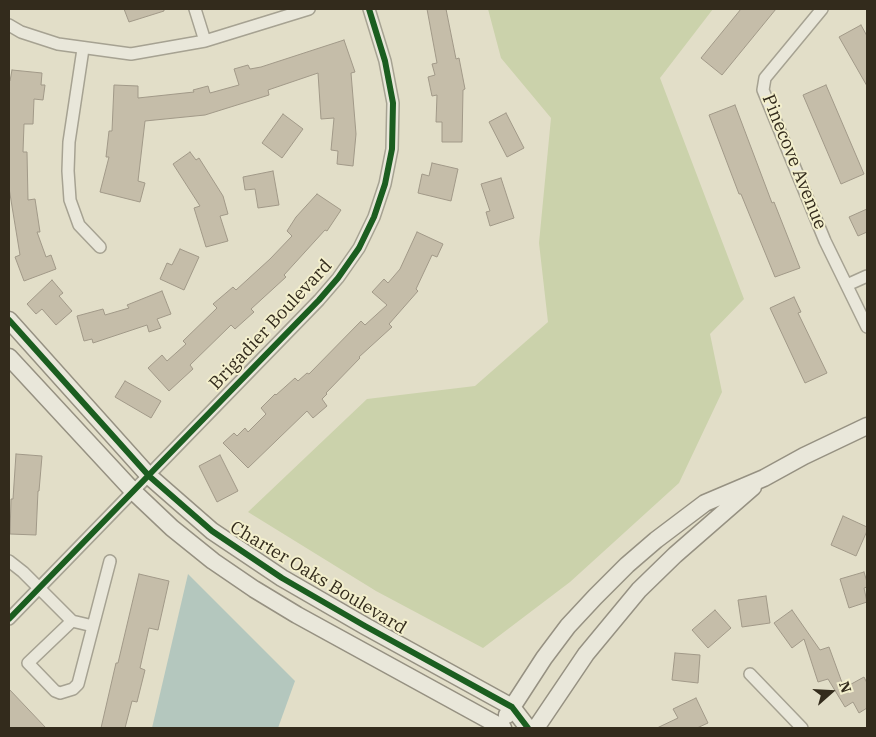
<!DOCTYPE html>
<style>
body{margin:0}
#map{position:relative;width:876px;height:737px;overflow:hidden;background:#e2dec8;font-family:"IBM Plex Serif",serif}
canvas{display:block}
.frame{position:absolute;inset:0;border:10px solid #332b1c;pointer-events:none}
.north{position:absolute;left:806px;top:667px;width:50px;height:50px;-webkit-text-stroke:4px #f3efcd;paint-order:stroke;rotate:71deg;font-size:14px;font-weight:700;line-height:20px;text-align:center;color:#332b1c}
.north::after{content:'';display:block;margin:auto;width:18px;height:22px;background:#332b1c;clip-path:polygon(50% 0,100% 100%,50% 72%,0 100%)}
</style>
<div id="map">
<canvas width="876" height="737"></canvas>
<div class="frame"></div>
<div class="north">N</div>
</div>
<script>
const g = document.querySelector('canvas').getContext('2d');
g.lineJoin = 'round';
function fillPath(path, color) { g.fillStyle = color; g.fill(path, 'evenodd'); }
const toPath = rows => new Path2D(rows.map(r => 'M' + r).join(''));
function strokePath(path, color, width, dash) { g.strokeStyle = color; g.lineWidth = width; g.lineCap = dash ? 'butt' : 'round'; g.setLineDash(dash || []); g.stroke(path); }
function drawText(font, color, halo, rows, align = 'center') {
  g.font = font + ' "IBM Plex Serif",serif'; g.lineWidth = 4; g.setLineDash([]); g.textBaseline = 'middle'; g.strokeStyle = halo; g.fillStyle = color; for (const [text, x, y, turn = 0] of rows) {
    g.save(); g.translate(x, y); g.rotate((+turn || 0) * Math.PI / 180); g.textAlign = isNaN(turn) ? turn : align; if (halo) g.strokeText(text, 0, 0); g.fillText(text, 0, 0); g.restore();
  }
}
fillPath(toPath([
 [488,9,713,9,660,78,744,299,710,334,722,392,679,483,570,582,483,648,376,591,248,512,367,399,475,386,548,322,539,243,551,118,501,58]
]), '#cbd2ab');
fillPath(toPath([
 [188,574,295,681,278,728,152,728]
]), '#b4c7be');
const building = toPath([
 [124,9,164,9,164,11,129,22,124,9],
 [427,9,446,9,456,59,459,58,465,89,463,90,462,142,442,142,442,122,436,122,437,95,432,96,428,77,435,75,432,64,437,63,427,9],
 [741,9,776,9,722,75,701,58,741,9],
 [861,25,867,36,867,86,839,37,861,25],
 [344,40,355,72,351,73,356,134,353,166,337,164,338,151,331,150,334,118,321,119,318,73,268,90,269,95,205,115,145,121,138,181,145,183,140,202,100,192,109,157,106,157,109,131,112,131,114,85,138,86,138,98,194,92,193,90,208,86,210,93,239,85,234,69,248,65,250,69,261,67,344,40],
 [12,70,42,73,41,85,45,85,43,100,34,99,33,124,24,124,23,152,27,152,28,200,35,199,40,232,37,232,46,257,51,255,56,269,24,281,15,257,20,255,9,188,9,81,10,81,12,70],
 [826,85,864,174,841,184,803,95,826,85],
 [735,105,772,203,774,202,800,268,775,277,741,194,739,194,709,115,735,105],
 [506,113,524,148,507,157,489,122,506,113],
 [283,114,303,129,282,158,262,143,283,114],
 [190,152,196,160,199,158,223,196,228,214,220,216,228,241,206,247,194,208,200,206,173,164,190,152],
 [432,163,458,169,451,201,418,193,422,174,429,176,432,163],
 [273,171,279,205,258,208,255,189,245,190,243,177,273,171],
 [501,178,514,218,490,226,486,212,490,211,481,184,501,178],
 [317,194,341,210,327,231,325,230,284,275,286,277,251,309,254,312,235,329,231,325,190,365,193,369,169,391,148,368,162,355,167,361,186,344,183,341,217,308,213,304,233,287,236,290,270,259,292,236,287,231,296,217,317,194],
 [867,209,867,232,858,236,849,217,867,209],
 [417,232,443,244,437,257,432,255,416,289,418,291,389,324,392,327,359,357,360,358,326,393,327,394,322,399,327,406,313,418,307,411,248,468,223,443,234,433,237,436,245,428,248,432,266,414,261,408,275,394,276,395,295,378,298,381,307,373,309,374,361,321,365,325,387,305,372,292,384,279,388,283,400,269,417,232],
 [180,249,199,257,184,290,160,279,167,263,172,265,180,249],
 [52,280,63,293,59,296,72,311,56,325,42,309,36,314,27,304,52,280],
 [162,291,171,314,157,319,161,328,149,332,147,325,93,343,92,339,84,341,77,316,103,309,105,315,129,308,127,305,162,291],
 [794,297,801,312,798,313,827,373,805,383,770,308,794,297],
 [125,381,161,401,151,418,115,397,125,381],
 [16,454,42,456,39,491,38,491,36,535,10,534,11,499,13,499,16,454],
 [220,455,238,491,217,502,199,466,220,455],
 [843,516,867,527,867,531,856,556,831,545,843,516],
 [864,572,867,582,867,587,864,588,867,602,849,608,840,579,864,572],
 [139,574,169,581,158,630,149,628,140,668,145,670,137,702,132,701,125,728,101,728,116,663,118,663,139,574],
 [766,596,770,623,742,627,738,600,766,596],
 [715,610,731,628,708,648,692,630,715,610],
 [792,610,820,650,829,647,844,688,864,677,867,683,867,708,859,713,853,702,845,707,828,679,818,682,804,639,792,648,774,623,792,610],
 [675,653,700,655,698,683,672,680,675,653],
 [9,689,46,728,9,728,9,689],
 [696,698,708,723,697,728,657,728,678,718,673,709,696,698]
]);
fillPath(building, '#c5bda9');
strokePath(building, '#a19988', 1);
const street = toPath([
 [195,9,205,41],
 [822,9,765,78,763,90,825,241,867,327],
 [9,25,21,32,58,44,131,54,205,41,309,9],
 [83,49,69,142,68,171,70,200,79,225,100,247],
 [847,285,867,276],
 [9,561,23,572,72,621,93,626],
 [9,619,319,300,338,278,359,248,374,217,385,184,392,149,393,103,385,61,369,9],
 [72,621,28,663,55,691,60,693,73,689,78,684,110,561],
 [750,674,802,728]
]);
const secondary = toPath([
 [9,320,149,476,212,531,282,578,365,626,512,707,528,728],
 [9,357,134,492,172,528,213,561,254,589,297,615,503,728],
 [507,715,544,658,568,626,595,597,627,565,656,540,705,503,764,478,804,456,867,426],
 [536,728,586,654,639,590,675,555,753,487]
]);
strokePath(street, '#a6a292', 14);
strokePath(secondary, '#969182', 19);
strokePath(street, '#e9e7da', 11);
strokePath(secondary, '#e9e7da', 16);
strokePath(toPath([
 [9,320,149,476,212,531,282,578,365,626,512,707,528,728],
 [9,619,319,300,338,278,359,248,374,217,385,184,392,149,393,103,385,61,369,9]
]), '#1b5e20', 6);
drawText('18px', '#332b1c', '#f3efcd', [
 ["Pinecove Avenue",794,162,68],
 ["Brigadier Boulevard",271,325,-47],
 ["Charter Oaks Boulevard",318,578,31]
]);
</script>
